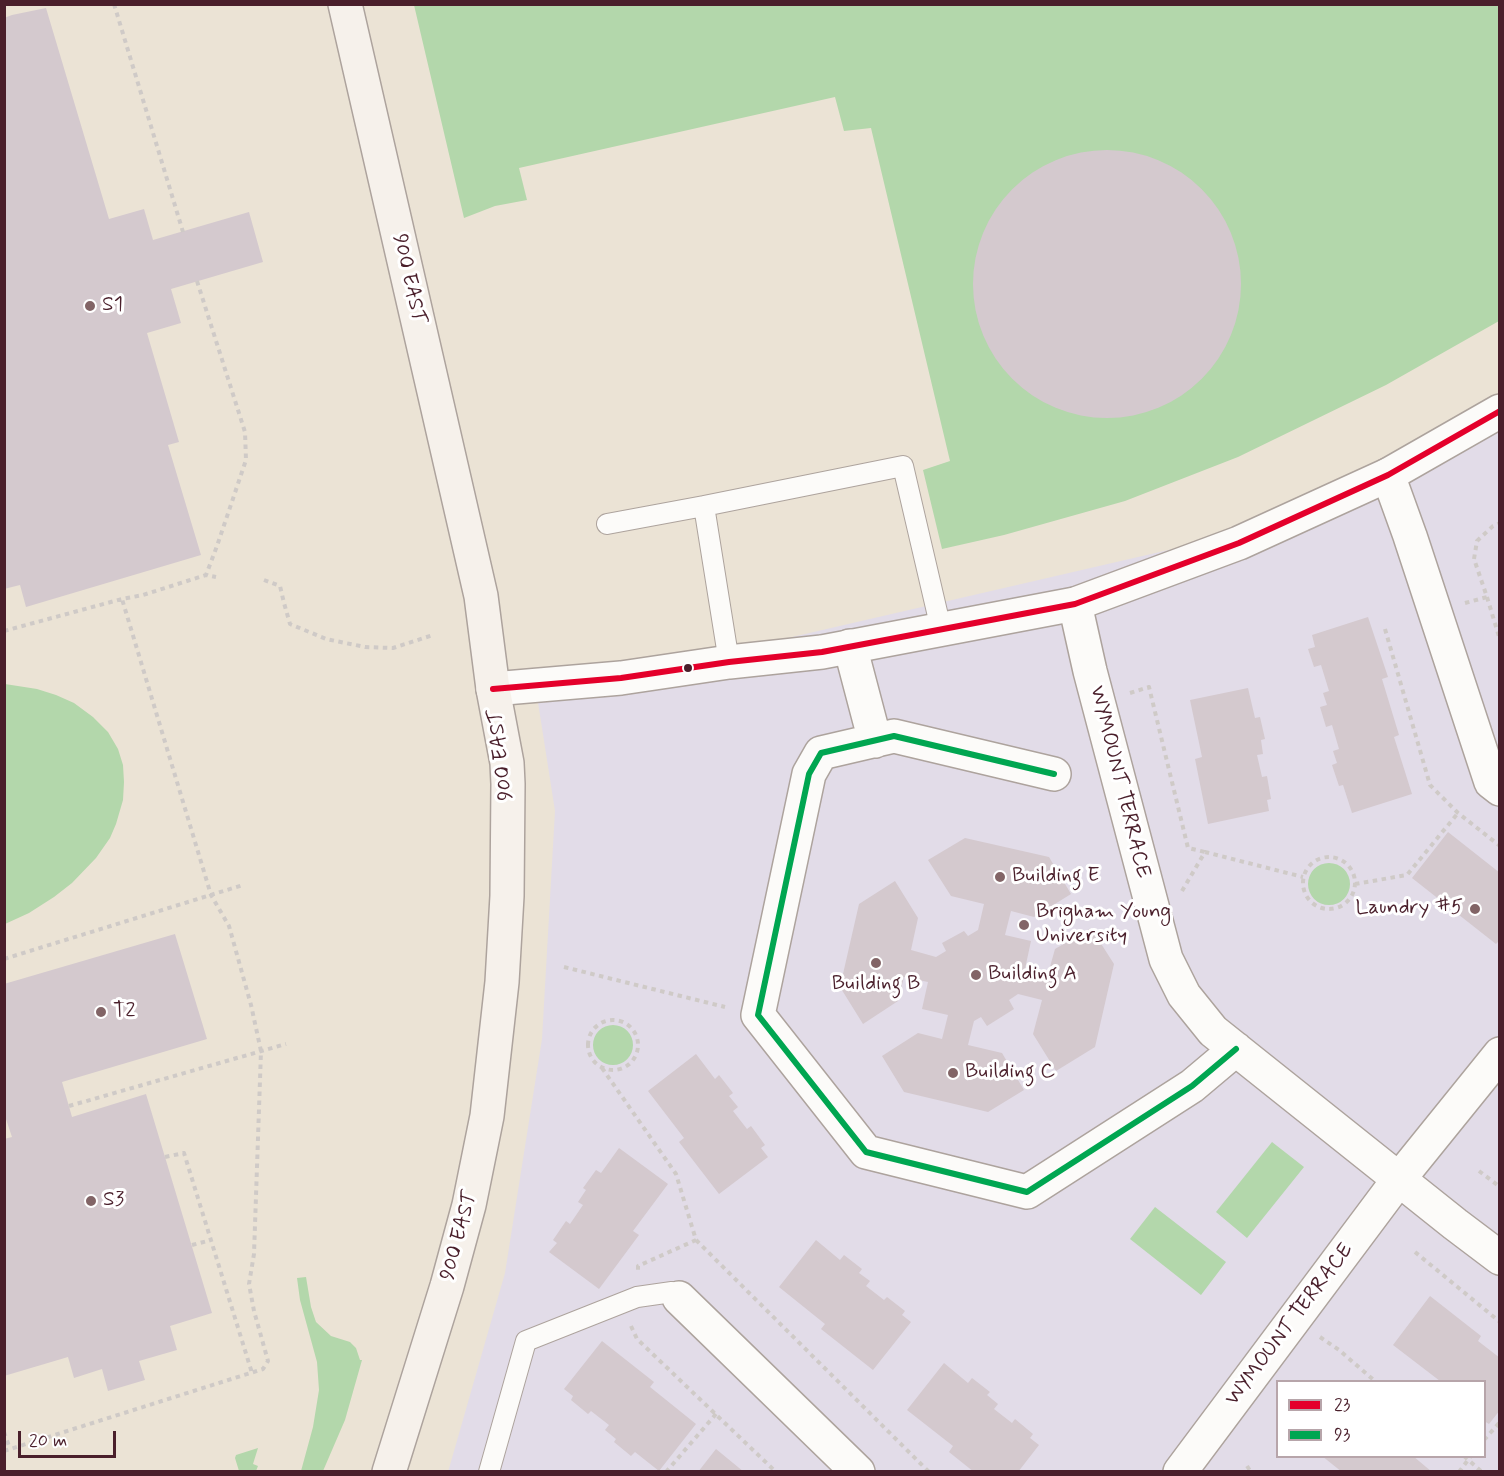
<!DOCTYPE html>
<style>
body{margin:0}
#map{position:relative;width:1504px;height:1476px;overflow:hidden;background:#ebe3d5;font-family:Mynerve,sans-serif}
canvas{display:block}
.frame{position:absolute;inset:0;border:6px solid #4a1f2b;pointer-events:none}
.legend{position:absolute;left:1276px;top:1380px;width:210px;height:78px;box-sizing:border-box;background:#fff;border:2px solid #b7a5aa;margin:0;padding:8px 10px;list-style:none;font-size:18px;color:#4a1f2b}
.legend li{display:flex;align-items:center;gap:12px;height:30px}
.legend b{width:30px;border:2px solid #b7a5aa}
.scale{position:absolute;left:18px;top:1431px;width:98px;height:27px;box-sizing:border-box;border:3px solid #4a1f2b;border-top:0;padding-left:8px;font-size:18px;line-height:21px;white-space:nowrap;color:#4a1f2b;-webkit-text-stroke:4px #fff;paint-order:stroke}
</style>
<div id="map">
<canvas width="1504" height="1476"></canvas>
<div class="frame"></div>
<ul class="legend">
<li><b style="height:8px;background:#e4002b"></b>23</li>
<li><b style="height:8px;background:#00a651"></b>93</li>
</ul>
<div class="scale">20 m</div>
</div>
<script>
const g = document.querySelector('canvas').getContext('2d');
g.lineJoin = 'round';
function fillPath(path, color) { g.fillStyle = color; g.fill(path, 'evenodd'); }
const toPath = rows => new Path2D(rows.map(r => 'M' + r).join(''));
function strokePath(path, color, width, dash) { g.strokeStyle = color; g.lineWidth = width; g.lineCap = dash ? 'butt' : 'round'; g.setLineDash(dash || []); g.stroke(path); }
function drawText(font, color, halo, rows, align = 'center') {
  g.font = font + ' Mynerve,sans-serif'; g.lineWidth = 6; g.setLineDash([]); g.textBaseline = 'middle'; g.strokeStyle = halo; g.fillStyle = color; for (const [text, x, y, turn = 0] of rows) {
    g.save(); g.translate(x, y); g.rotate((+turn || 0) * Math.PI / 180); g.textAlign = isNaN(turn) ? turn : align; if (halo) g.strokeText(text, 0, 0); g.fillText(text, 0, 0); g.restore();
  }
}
fillPath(toPath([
 [1499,411,1499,1471,448,1472,505,1273,542,1039,555,811,537,696,1311,517],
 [1278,1382,1484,1382,1484,1456,1278,1456]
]), '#e2dce8');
fillPath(toPath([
 [414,5,1499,5,1499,321,1386,385,1238,457,1125,501,1004,535,942,549,923,470,950,461,871,128,844,131,835,97,519,168,527,200,495,206,464,218],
 [5,684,37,689,56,695,74,703,93,717,108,732,118,749,123,765,124,782,123,800,116,824,110,838,96,858,72,883,54,897,29,913,5,924],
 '1308 884a21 21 0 1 1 42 0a21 21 0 1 1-42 0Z',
 '593 1045a20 20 0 1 1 40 0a20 20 0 1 1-40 0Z',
 [1272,1142,1304,1167,1247,1238,1216,1212],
 [1155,1207,1226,1262,1201,1295,1130,1239],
 [306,1277,311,1307,316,1322,331,1336,350,1342,356,1348,360,1360,362,1360,345,1420,323,1471,301,1471,313,1427,319,1390,317,1362,300,1300,297,1278],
 [258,1448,253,1464,258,1466,256,1471,239,1471,235,1458,236,1455]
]), '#b3d7ab');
fillPath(toPath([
 [46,8,109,219,144,209,153,240,249,212,263,262,171,289,181,323,147,333,179,442,168,445,201,555,26,607,20,585,4,589,4,18,12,15],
 '973 284a134 134 0 1 1 268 0a134 134 0 1 1-268 0Z',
 [1368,617,1388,677,1382,679,1399,735,1394,737,1412,794,1352,813,1343,785,1339,786,1332,765,1337,763,1333,751,1339,749,1332,725,1326,727,1320,707,1327,705,1323,693,1329,691,1321,665,1314,667,1308,649,1315,647,1312,635],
 [1248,688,1255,718,1260,717,1265,739,1261,740,1263,754,1257,755,1262,777,1267,776,1271,799,1267,800,1269,811,1208,824,1195,759,1202,757,1190,700],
 [1448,832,1500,873,1500,940,1496,944,1412,878],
 [965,838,1049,857,1071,894,1034,917,1011,911,1005,935,1031,941,1025,969,1048,974,1055,949,1091,928,1114,964,1095,1047,1056,1071,1033,1034,1042,1000,1018,994,1009,1000,1014,1009,987,1026,981,1017,974,1021,968,1045,1002,1053,1024,1090,988,1112,904,1092,882,1056,918,1033,942,1039,948,1015,922,1009,928,982,904,977,898,1001,863,1024,840,987,859,904,895,881,918,918,911,950,936,957,946,951,942,943,964,931,968,936,978,930,984,904,951,896,928,860],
 [175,934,207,1039,62,1082,72,1117,146,1094,212,1313,170,1326,177,1350,139,1361,145,1380,108,1391,102,1369,74,1378,68,1357,4,1376,4,1139,12,1137,4,1113,4,984],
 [696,1054,715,1079,719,1075,733,1093,729,1096,738,1107,733,1111,747,1129,751,1126,765,1145,761,1148,768,1157,719,1194,679,1142,684,1138,648,1091],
 [619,1148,668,1184,633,1231,639,1235,599,1289,549,1252,557,1243,553,1240,566,1221,570,1224,583,1205,578,1202,586,1190,583,1188,596,1170,601,1173],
 [816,1240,840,1260,844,1255,862,1269,859,1273,870,1281,866,1286,884,1300,887,1297,905,1311,902,1315,911,1322,873,1370,821,1329,825,1324,779,1287],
 [1430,1296,1481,1336,1478,1341,1500,1358,1500,1410,1489,1424,1484,1421,1484,1382,1439,1382,1440,1381,1393,1345],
 [602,1341,654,1382,650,1387,696,1424,659,1471,635,1452,631,1456,614,1442,616,1439,605,1430,609,1425,591,1411,588,1414,571,1400,573,1396,564,1389],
 [944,1363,968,1383,972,1378,990,1392,987,1395,998,1404,994,1409,1012,1423,1015,1419,1033,1434,1030,1438,1039,1445,1018,1472,974,1472,949,1452,953,1446,907,1410],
 [716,1449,744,1472,698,1472],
 [1322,1456,1413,1456,1432,1472,1342,1472]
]), '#d4c9ce');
const service = toPath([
 [607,524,704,506],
 [729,662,704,506,903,466,941,629],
 [489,1472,526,1341,637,1297,672,1292,679,1298]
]);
const minor = toPath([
 [1388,475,1410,536,1491,782,1500,789],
 [1075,604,1090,671,1166,959,1184,995,1213,1031,1455,1224,1500,1258],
 [850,646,875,741],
 [1054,774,894,736,821,753,809,774,758,1015,866,1152,1027,1192,1192,1086,1236,1049],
 [679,1298,858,1472],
 [1180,1472,1399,1179,1500,1054]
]);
const tertiary = toPath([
 [493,689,621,678,729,662,822,652,1075,604,1239,543,1388,475,1500,411]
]);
const secondary = toPath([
 [345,4,481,596,493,689,507,763,508,784,507,896,502,982,487,1116,469,1205,447,1286,389,1472]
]);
strokePath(service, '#ada39d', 22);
strokePath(minor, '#ada39d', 36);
strokePath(tertiary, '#ada39d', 36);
strokePath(secondary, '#ada39d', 36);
strokePath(toPath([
 [114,4,183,232],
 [197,281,245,432,246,460,217,546,206,575],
 [264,580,280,586,284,603,290,624,326,639,365,647,393,648,433,635],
 [1487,597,1500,640],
 [1465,603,1487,597,1474,559,1477,541,1493,526,1500,523],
 [1385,629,1430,785,1458,813,1500,846],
 [4,631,122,599,143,595,206,575,216,577],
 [1130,693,1149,687,1188,848,1205,852],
 '1303 883a26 26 0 1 1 52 0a26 26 0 1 1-52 0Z',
 [1355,884,1407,875,1458,813],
 [1182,891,1205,852,1303,877],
 [4,959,243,885],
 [564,967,725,1007],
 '588 1045a25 25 0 1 1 50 0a25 25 0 1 1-50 0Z',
 [602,1068,676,1174,696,1240,638,1266,638,1272],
 [69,1106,286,1044],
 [165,1157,184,1153,252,1373],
 [1479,1171,1500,1187],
 [696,1240,929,1472],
 [192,1245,211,1240],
 [1415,1252,1500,1322],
 [631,1326,637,1339,776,1472],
 [1320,1337,1339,1350,1376,1382],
 [4,1432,10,1449],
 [1484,1440,1500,1422],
 [4,1451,263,1369,268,1361,254,1311,249,1284,254,1254,261,1051,251,1005,229,926,211,895,122,599],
 [1464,1456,1482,1472],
 [1247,1466,1251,1472],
 [666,1472,716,1414],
 [1459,1472,1471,1456]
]), '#cfcac7', 4, [4.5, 4.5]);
strokePath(service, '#fcfbf9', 20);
strokePath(minor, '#fcfbf9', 33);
strokePath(tertiary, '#fcfbf9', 33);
strokePath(secondary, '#f6f1eb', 33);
strokePath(toPath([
 [493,689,621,678,729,662,822,652,1075,604,1239,543,1388,475,1500,411]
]), '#e4002b', 6);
strokePath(toPath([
 [1054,774,894,736,821,753,809,774,758,1015,866,1152,1027,1192,1192,1086,1236,1049]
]), '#00a651', 6);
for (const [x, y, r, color] of [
 [90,306,6,"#826466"],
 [688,668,5,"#4a1f2b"],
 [1000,877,6,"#826466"],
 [1475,909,6,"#826466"],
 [1024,925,6,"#826466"],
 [876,963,6,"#826466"],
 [976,975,6,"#826466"],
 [101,1012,6,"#826466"],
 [953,1073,6,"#826466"],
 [91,1201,6,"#826466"]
]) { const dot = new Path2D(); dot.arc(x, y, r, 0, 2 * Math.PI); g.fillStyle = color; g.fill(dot); strokePath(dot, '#fff', 2); }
drawText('21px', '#4a1f2b', '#fff', [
 ["900 EAST",408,279,77],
 ["900 EAST",502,755,-97],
 ["WYMOUNT TERRACE",1119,782,76],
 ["900 EAST",460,1236,-75],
 ["WYMOUNT TERRACE",1290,1325,-53]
]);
drawText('21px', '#4a1f2b', '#fff', [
 ["S1",102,306],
 ["Building E",1012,877],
 ["Laundry #5",1463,909,"right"],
 ["Brigham Young",1036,913],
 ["University",1036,937],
 ["Building A",988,975],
 ["Building B",876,985,"center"],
 ["T2",113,1012],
 ["Building C",965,1073],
 ["S3",103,1201]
], 'left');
</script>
